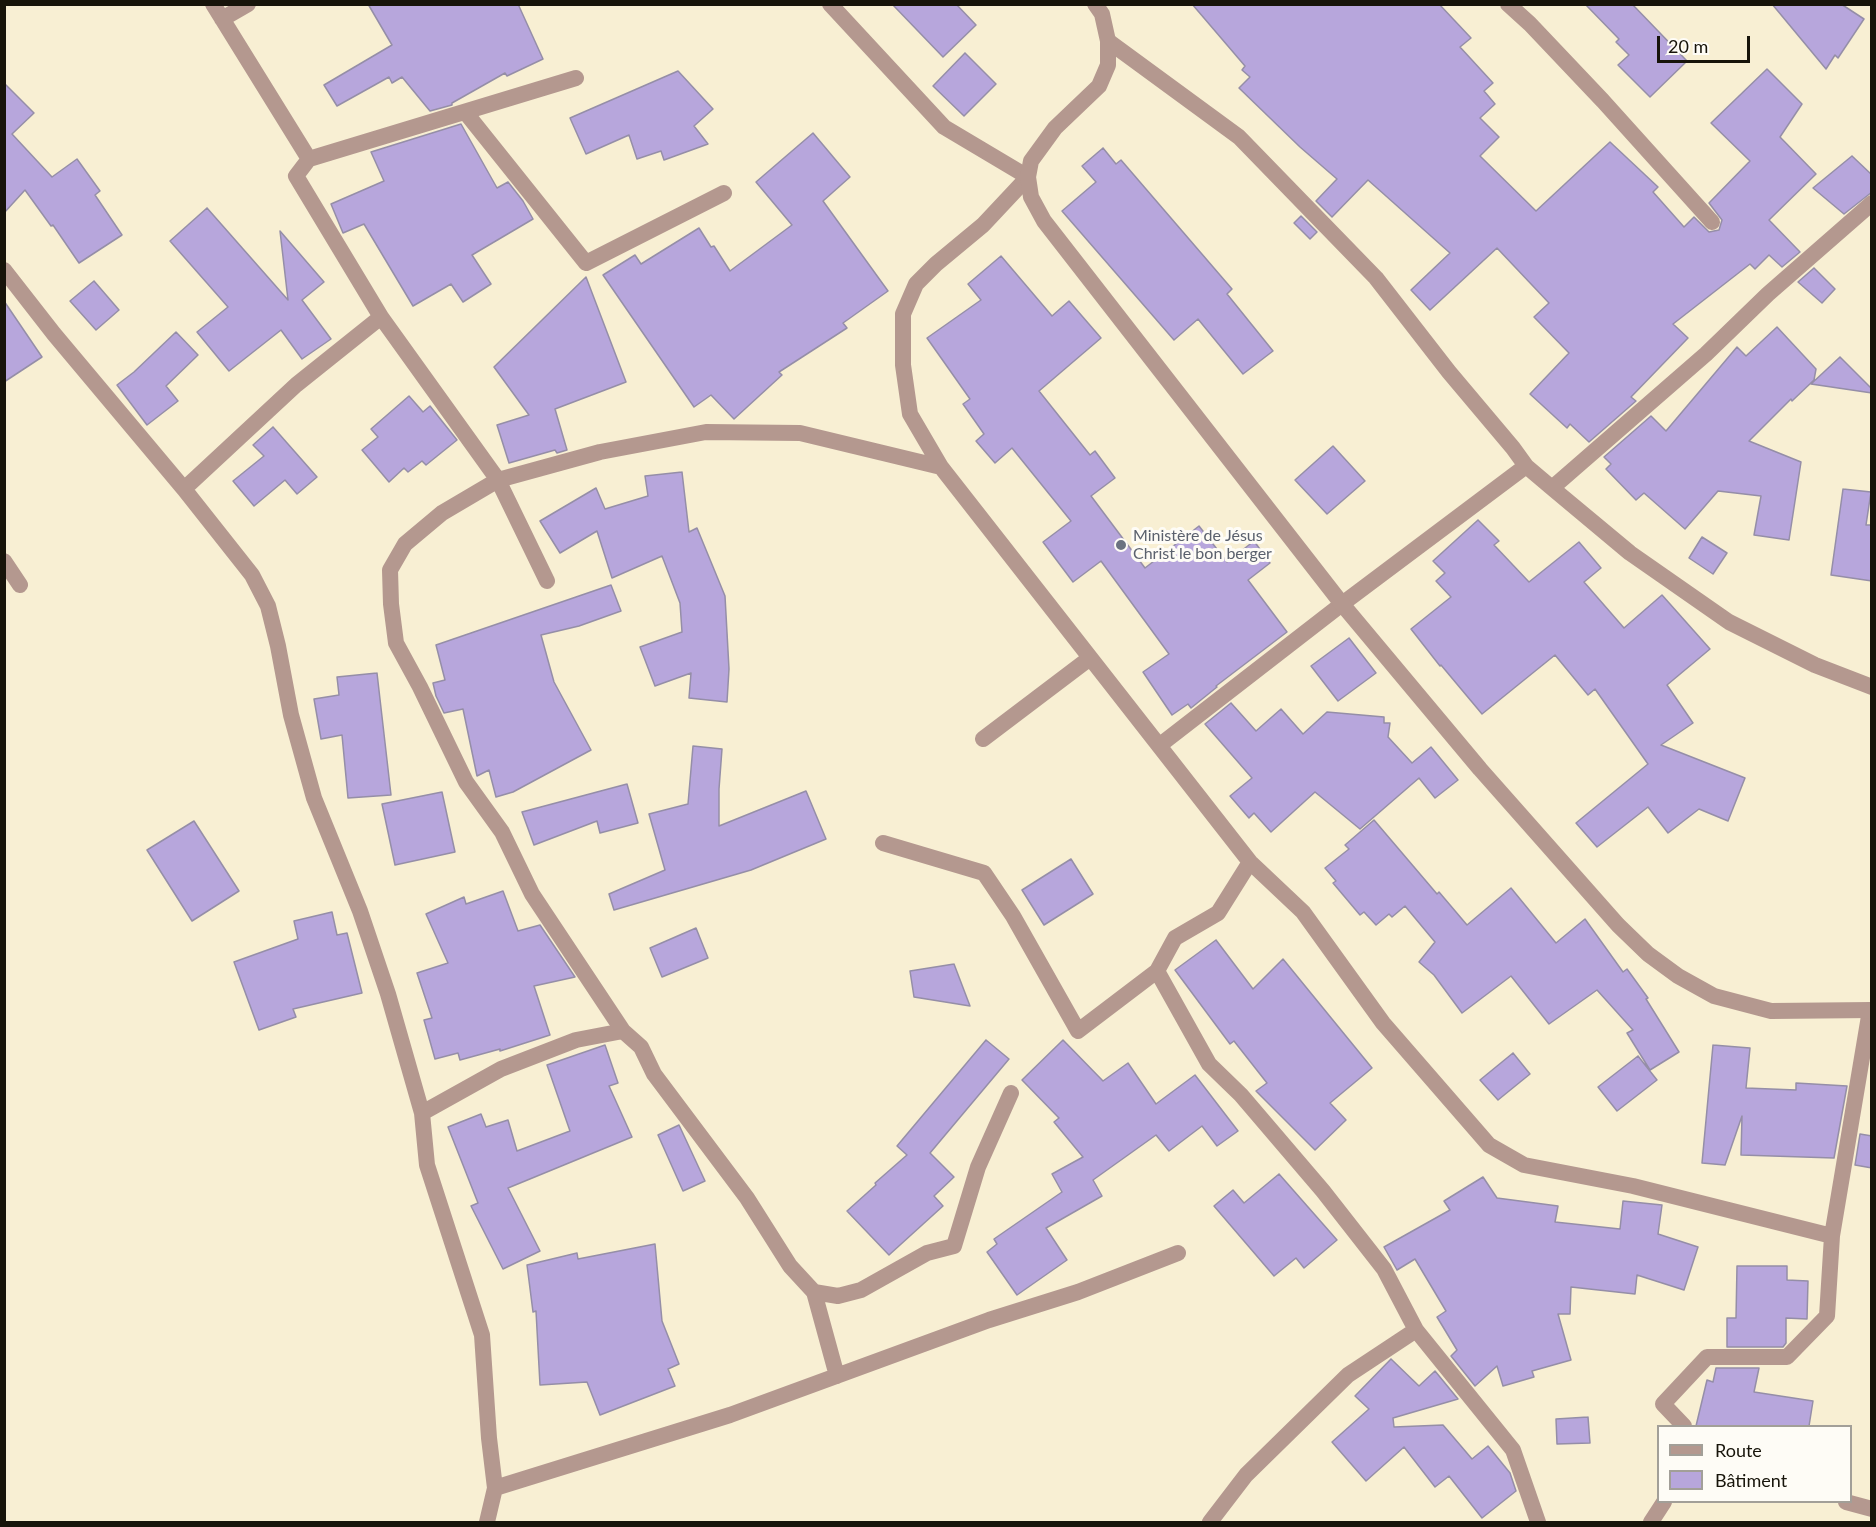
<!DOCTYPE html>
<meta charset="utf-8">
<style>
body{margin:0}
#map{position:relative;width:1876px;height:1527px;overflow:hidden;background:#f8efd3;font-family:Lato,sans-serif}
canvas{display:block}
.frame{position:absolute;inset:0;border:6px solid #17140a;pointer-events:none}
.legend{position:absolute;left:1657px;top:1425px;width:195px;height:78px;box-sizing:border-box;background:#fefcf6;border:2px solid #a29f98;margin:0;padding:8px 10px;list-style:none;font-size:18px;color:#17140a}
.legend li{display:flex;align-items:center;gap:12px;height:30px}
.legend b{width:30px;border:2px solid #a29f98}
.scale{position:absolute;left:1657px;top:36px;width:93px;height:27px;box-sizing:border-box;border:3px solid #17140a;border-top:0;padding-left:8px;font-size:18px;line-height:21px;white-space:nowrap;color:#17140a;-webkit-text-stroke:4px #fefcf6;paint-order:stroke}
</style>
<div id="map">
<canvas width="1876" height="1527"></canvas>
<div class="frame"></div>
<ul class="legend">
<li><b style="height:8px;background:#b4988f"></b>Route</li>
<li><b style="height:16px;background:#b7a6dc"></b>Bâtiment</li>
</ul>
<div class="scale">20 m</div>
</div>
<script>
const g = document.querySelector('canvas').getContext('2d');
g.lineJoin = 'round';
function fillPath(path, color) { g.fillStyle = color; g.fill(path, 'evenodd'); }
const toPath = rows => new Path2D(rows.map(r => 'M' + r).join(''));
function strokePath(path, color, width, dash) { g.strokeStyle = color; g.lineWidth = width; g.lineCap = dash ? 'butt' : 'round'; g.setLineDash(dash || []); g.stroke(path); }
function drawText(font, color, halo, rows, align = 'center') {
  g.font = font + ' Lato,sans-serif'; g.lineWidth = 6; g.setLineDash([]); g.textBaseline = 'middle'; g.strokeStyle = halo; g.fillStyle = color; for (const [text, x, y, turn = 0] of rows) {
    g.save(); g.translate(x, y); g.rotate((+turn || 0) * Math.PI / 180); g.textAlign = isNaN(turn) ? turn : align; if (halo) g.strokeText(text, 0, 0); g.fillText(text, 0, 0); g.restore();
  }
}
const building = toPath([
 [368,4,518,4,543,59,507,76,505,73,452,103,452,105,430,111,402,77,392,83,389,77,337,106,324,85,392,45,368,4],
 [892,4,956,4,976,25,943,57,892,4],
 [1192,4,1439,4,1471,38,1460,47,1493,83,1484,91,1495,104,1480,118,1499,137,1480,156,1536,211,1610,142,1658,187,1653,192,1684,227,1694,217,1709,232,1719,230,1722,220,1709,203,1750,161,1711,123,1767,69,1802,104,1780,137,1816,174,1769,220,1800,252,1782,267,1769,255,1755,269,1750,264,1673,324,1688,338,1631,397,1636,401,1589,442,1570,424,1567,428,1530,394,1569,353,1534,317,1549,303,1497,248,1430,310,1411,290,1450,253,1368,180,1332,217,1316,201,1337,179,1300,147,1239,88,1250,77,1242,70,1245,66,1192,4],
 [1585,4,1632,4,1687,61,1650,97,1618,65,1629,55,1616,42,1619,39,1585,4],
 [1772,4,1841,4,1864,19,1838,58,1835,55,1826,69,1772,4],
 [965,53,996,84,964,116,933,86,965,53],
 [678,71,713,109,694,126,708,144,664,160,661,151,637,159,629,135,586,154,570,118,678,71],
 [4,83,34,113,12,134,52,177,77,159,100,191,95,195,122,235,79,263,53,225,51,226,25,190,4,213,4,83],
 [461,124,497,188,508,182,523,201,533,219,472,255,491,284,463,302,451,284,413,306,364,224,343,233,331,204,384,181,371,152,461,124],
 [813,133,850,177,823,201,888,291,843,323,847,328,779,372,782,375,734,419,711,395,694,407,603,275,635,255,641,264,699,228,711,247,714,246,730,271,792,225,756,182,813,133],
 [1103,148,1116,164,1121,160,1232,289,1227,294,1273,351,1243,374,1198,319,1174,340,1062,211,1096,182,1082,166,1103,148],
 [1852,156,1872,175,1872,192,1844,214,1813,188,1852,156],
 [207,208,288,300,280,231,324,282,302,300,331,339,302,359,281,330,229,371,197,332,228,307,170,241,207,208],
 [1301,216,1317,232,1310,239,1294,223,1301,216],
 [1001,256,1052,316,1069,301,1101,338,1039,391,1090,455,1095,451,1115,478,1091,496,1145,568,1199,526,1227,562,1254,541,1270,563,1248,580,1287,632,1216,686,1217,687,1191,708,1188,704,1172,715,1143,672,1169,654,1101,561,1073,582,1043,542,1071,521,1012,448,995,463,976,441,984,434,963,404,970,399,927,338,981,300,968,284,1001,256],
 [1814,268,1835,289,1822,303,1798,282,1814,268],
 [586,277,626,382,555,409,567,450,557,453,555,450,509,463,497,425,529,415,494,367,586,277],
 [94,281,119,310,96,330,70,301,94,281],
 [4,301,42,357,4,382,4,301],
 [1777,327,1816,369,1814,380,1792,401,1791,399,1749,441,1801,462,1789,540,1754,535,1761,496,1718,491,1685,529,1644,493,1636,500,1606,469,1611,464,1604,457,1651,416,1666,431,1737,347,1746,356,1777,327],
 [176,332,198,355,166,386,178,401,147,425,117,385,134,372,176,332],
 [1840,357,1872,389,1872,393,1811,384,1840,357],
 [409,396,423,412,430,406,457,440,426,465,422,461,408,472,404,468,389,482,362,450,378,437,371,429,409,396],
 [273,427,317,477,297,494,285,480,254,506,233,481,264,456,253,445,273,427],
 [1333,446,1365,481,1327,514,1295,480,1333,446],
 [682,472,689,532,697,528,725,596,729,669,727,702,689,698,691,673,655,686,640,647,682,632,680,603,662,556,612,578,597,531,560,553,540,521,596,488,605,509,648,496,645,476,682,472],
 [1843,489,1871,492,1866,525,1872,525,1872,581,1831,575,1843,489],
 [1478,520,1499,541,1494,545,1529,582,1579,542,1601,568,1584,582,1624,628,1662,595,1710,649,1667,685,1693,723,1661,745,1745,778,1728,821,1699,809,1668,833,1648,807,1597,847,1576,823,1648,764,1595,689,1588,695,1555,655,1482,714,1441,665,1440,666,1411,629,1451,597,1436,581,1445,573,1433,561,1478,520],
 [1702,537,1727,553,1713,574,1689,558,1702,537],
 [611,585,621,611,579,626,541,635,554,682,591,750,513,792,496,797,489,770,477,776,463,709,444,713,436,696,433,683,445,680,436,645,611,585],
 [1349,638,1376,673,1338,701,1311,666,1349,638],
 [377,673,391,795,348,798,342,735,321,739,314,699,339,695,337,677,377,673],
 [1231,703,1256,731,1281,709,1303,734,1327,712,1384,717,1384,723,1390,723,1388,737,1412,763,1431,747,1458,780,1435,798,1419,778,1360,829,1315,792,1271,832,1254,813,1249,818,1230,796,1252,778,1205,724,1231,703],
 [693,746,722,749,719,789,719,826,806,791,826,839,751,870,614,910,609,894,665,870,649,814,688,804,693,746],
 [627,784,638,823,600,833,597,821,534,845,522,812,627,784],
 [442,792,455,852,395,865,382,804,442,792],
 [1374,820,1437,894,1439,892,1467,925,1511,888,1556,943,1585,919,1623,972,1627,969,1648,998,1646,999,1679,1052,1650,1070,1627,1033,1633,1030,1597,990,1549,1024,1511,976,1462,1013,1434,975,1419,962,1435,942,1405,906,1392,917,1389,914,1376,925,1364,912,1360,915,1333,883,1336,881,1325,868,1349,849,1345,845,1374,820],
 [194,821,239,891,192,921,147,850,194,821],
 [1071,859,1093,894,1044,925,1022,890,1071,859],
 [503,891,518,931,540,925,575,977,534,986,550,1035,500,1051,500,1049,460,1060,458,1053,435,1059,424,1020,432,1018,417,973,448,963,426,914,464,897,466,904,503,891],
 [332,912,337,935,347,933,362,993,293,1009,296,1017,259,1030,234,962,298,939,294,921,332,912],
 [696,928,708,958,662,977,650,948,696,928],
 [1216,940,1253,989,1283,959,1372,1068,1330,1103,1346,1120,1315,1150,1256,1091,1267,1083,1234,1041,1230,1044,1175,970,1216,940],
 [954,964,970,1006,914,997,910,971,954,964],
 [986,1040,1009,1059,930,1153,954,1177,934,1196,943,1206,889,1255,847,1211,876,1185,875,1183,907,1155,897,1146,986,1040],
 [1063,1040,1103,1081,1128,1063,1156,1104,1195,1075,1238,1131,1217,1146,1202,1126,1169,1151,1156,1135,1093,1180,1102,1196,1046,1228,1067,1260,1017,1295,987,1252,997,1244,994,1239,1062,1192,1052,1174,1083,1157,1054,1122,1059,1118,1022,1080,1063,1040],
 [605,1045,618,1083,609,1086,632,1137,508,1188,540,1251,503,1269,471,1206,478,1203,448,1127,481,1114,486,1127,508,1120,517,1151,570,1131,547,1065,605,1045],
 [1713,1045,1750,1048,1746,1088,1796,1090,1796,1083,1847,1086,1834,1158,1741,1155,1742,1116,1725,1165,1702,1163,1713,1045],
 [1513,1053,1530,1074,1498,1100,1480,1080,1513,1053],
 [1638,1056,1657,1080,1617,1111,1598,1087,1638,1056],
 [679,1125,705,1181,683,1191,658,1135,679,1125],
 [1860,1134,1872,1136,1872,1168,1855,1165,1860,1134],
 [1279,1174,1337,1240,1304,1268,1296,1258,1274,1276,1214,1206,1233,1190,1244,1203,1279,1174],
 [1483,1177,1497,1198,1558,1206,1555,1222,1620,1229,1623,1201,1662,1205,1658,1234,1698,1247,1684,1290,1637,1275,1635,1294,1571,1287,1570,1314,1558,1314,1571,1360,1532,1371,1534,1377,1503,1386,1497,1366,1475,1386,1451,1356,1457,1350,1437,1317,1446,1311,1415,1259,1397,1270,1384,1247,1450,1210,1444,1201,1483,1177],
 [655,1244,662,1321,679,1364,668,1369,675,1386,600,1415,587,1382,540,1385,536,1311,533,1312,527,1265,577,1253,578,1259,655,1244],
 [1737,1266,1787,1266,1787,1280,1808,1281,1807,1319,1786,1318,1786,1343,1783,1347,1727,1347,1727,1318,1736,1318,1737,1266],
 [1391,1359,1419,1386,1435,1371,1458,1399,1393,1418,1394,1427,1443,1425,1472,1459,1488,1446,1510,1473,1516,1491,1482,1518,1449,1476,1435,1487,1404,1447,1366,1481,1332,1442,1369,1409,1355,1396,1391,1359],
 [1716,1368,1759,1368,1754,1392,1813,1401,1809,1426,1696,1426,1707,1380,1713,1382,1716,1368],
 [1588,1417,1590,1443,1557,1444,1556,1419,1588,1417]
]);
fillPath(building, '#b7a6dc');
strokePath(building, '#958ea7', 1.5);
strokePath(toPath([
 [213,4,309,159],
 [830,4,944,127,1028,177,983,225,936,264,916,284,903,314,903,365,910,414,941,467,1250,862,1303,912,1383,1023,1489,1145,1524,1165,1633,1186,1832,1236],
 [1508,4,1530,24,1603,101,1712,222],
 [222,19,248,4],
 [1108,41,1239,137,1376,278,1449,372,1513,448,1526,466,1552,488,1630,553,1729,622,1815,665,1872,687],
 [466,113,586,263,724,193],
 [4,270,54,334,184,489,252,575,268,606,278,646,291,715,314,798,360,911,388,994,422,1113,427,1165,482,1335,489,1438,495,1488,487,1522],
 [941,467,800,433,706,432,600,452,498,480,442,513,405,544,390,570,391,604,396,643,420,687,466,782,502,832,532,894,623,1031,641,1047,654,1074,747,1198,790,1266,814,1292,838,1296,861,1290,927,1253,954,1246,978,1167,1011,1093],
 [1552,488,1706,354,1768,294,1872,203],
 [184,489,296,385,381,317],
 [4,561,20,585],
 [547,581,498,480,381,317,296,176,309,159,576,78],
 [983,739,1090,658],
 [1160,745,1342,604,1526,466],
 [883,843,984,873,1013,916,1078,1031,1157,971],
 [1250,862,1218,913,1175,938,1157,971,1209,1064,1241,1095,1323,1191,1384,1269,1416,1330,1513,1450,1538,1522],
 [422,1113,501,1069,576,1040,623,1031],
 [814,1292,837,1376],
 [1684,1426,1663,1404,1707,1357,1787,1357,1827,1316,1832,1236,1870,1010],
 [495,1488,730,1415,989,1320,1078,1292,1178,1253],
 [1846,1502,1872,1509],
 [1210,1522,1246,1475,1348,1375,1416,1330],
 [1651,1522,1664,1502]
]), '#b4988f', 16);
strokePath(toPath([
 [1095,4,1102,14,1108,41,1108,65,1099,86,1055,128,1031,161,1028,177,1031,197,1044,221,1342,604,1480,769,1618,925,1648,954,1678,976,1714,996,1771,1011,1872,1010]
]), '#b4988f', 16);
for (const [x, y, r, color] of [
 [1121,545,6,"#6b7280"]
]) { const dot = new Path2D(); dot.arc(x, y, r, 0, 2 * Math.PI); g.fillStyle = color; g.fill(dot); strokePath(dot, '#fefcf6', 2); }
drawText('16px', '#5b616d', '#fefcf6', [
 ["Ministère de Jésus",1133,536],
 ["Christ le bon berger",1133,554]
], 'left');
</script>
